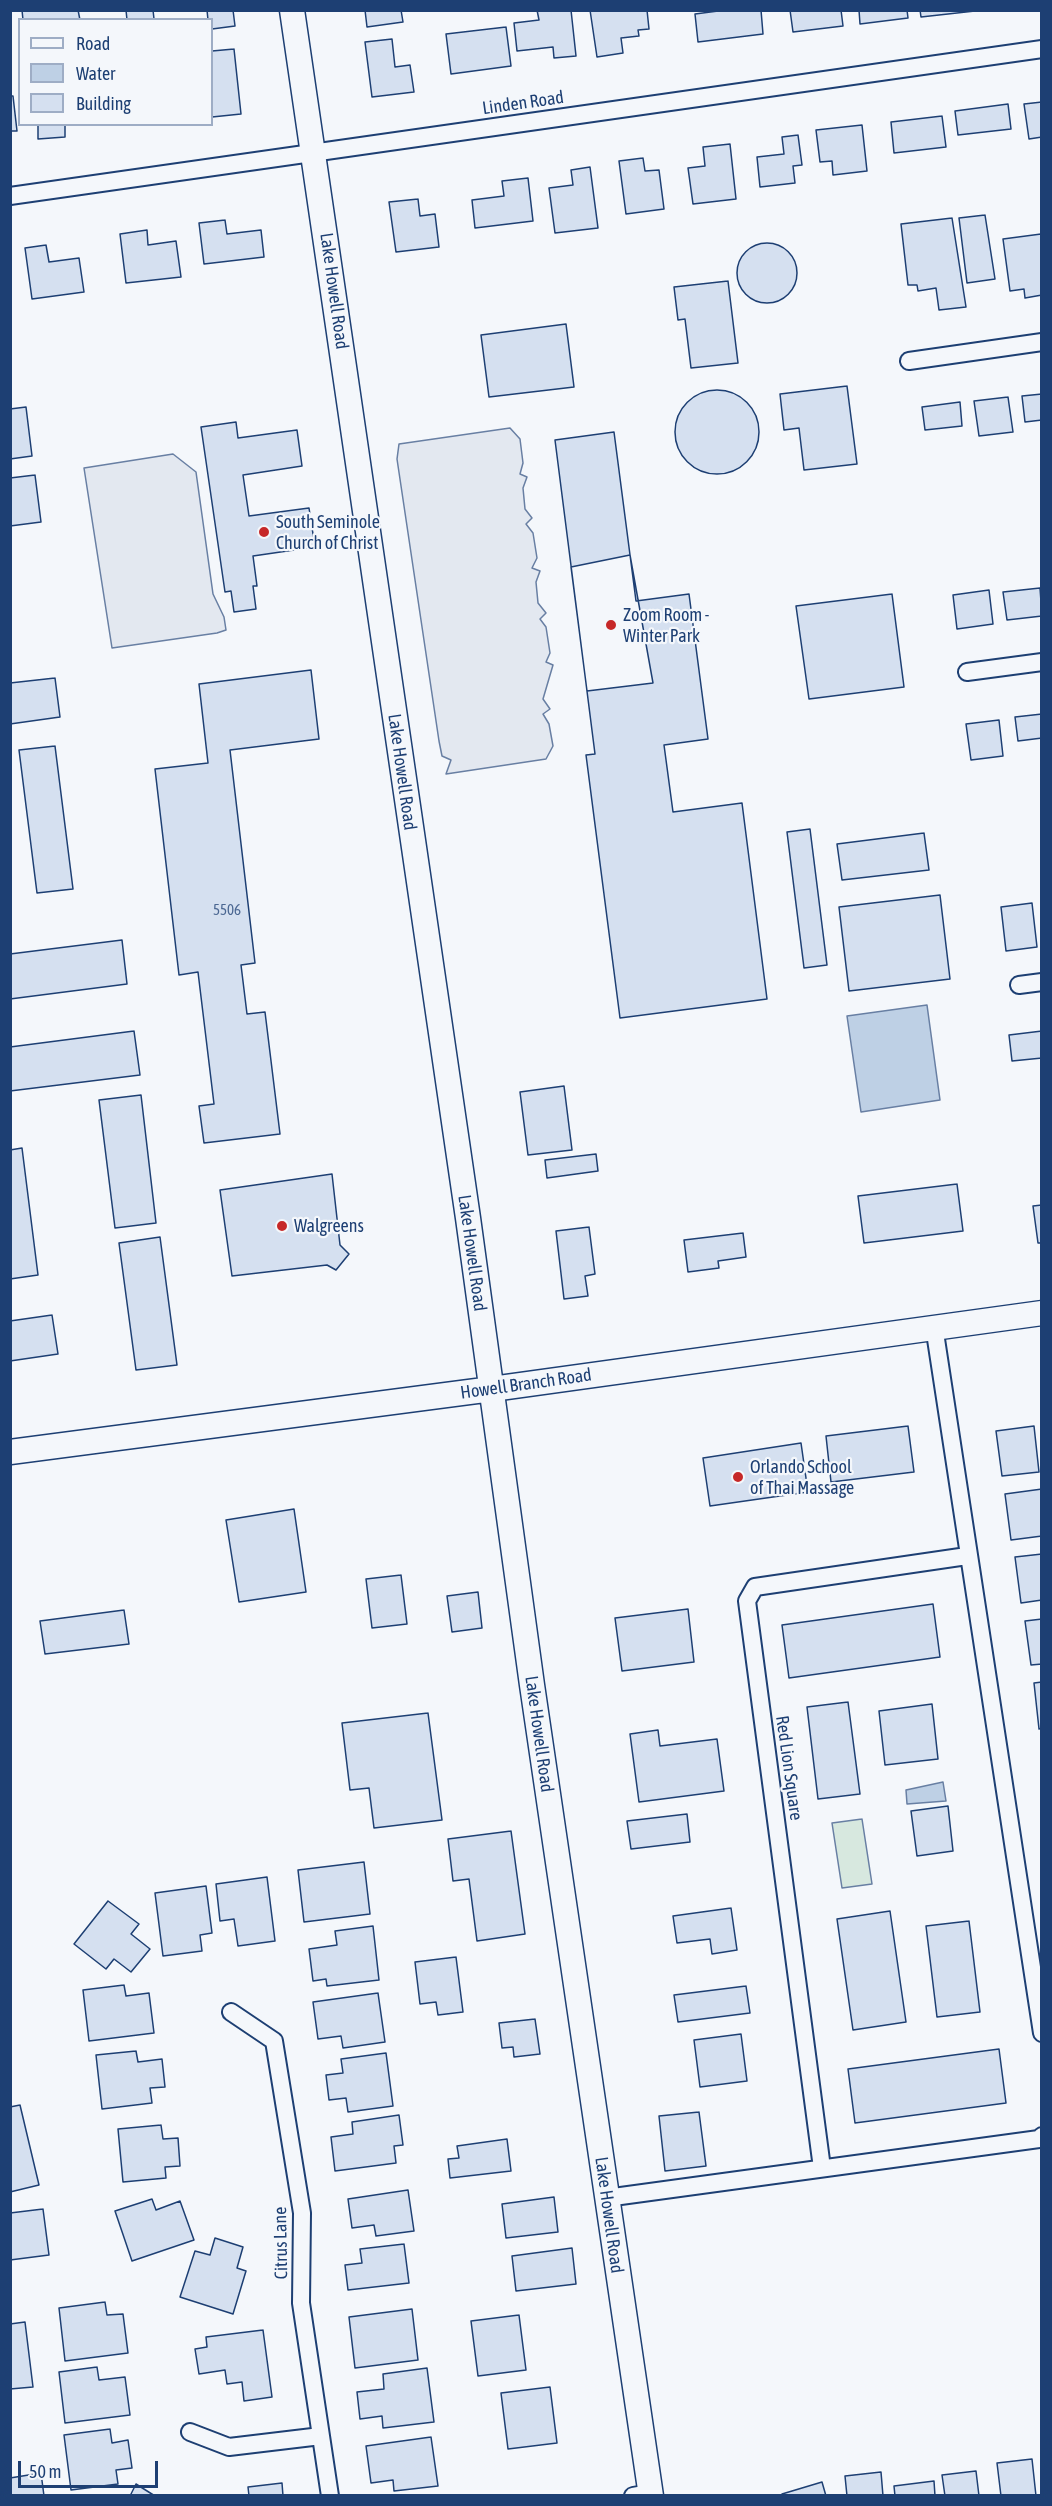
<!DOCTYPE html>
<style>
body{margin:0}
#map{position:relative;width:1052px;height:2506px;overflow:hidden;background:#f4f7fb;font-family:"Asap Condensed",sans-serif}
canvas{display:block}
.frame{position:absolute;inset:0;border:12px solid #1d3f73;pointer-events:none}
.legend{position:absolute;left:18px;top:18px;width:195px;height:108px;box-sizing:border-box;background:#f4f7fb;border:2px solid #9eadc5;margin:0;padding:8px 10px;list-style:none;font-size:18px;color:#1d3f73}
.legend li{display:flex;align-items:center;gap:12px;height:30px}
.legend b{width:30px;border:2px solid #9eadc5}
.scale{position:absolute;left:18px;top:2461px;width:140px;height:27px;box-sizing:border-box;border:3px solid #1d3f73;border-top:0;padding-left:8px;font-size:18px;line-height:21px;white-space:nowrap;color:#1d3f73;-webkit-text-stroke:4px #f4f7fb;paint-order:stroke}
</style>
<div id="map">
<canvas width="1052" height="2506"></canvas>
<div class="frame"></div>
<ul class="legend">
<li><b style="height:8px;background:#f4f7fb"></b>Road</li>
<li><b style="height:16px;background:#bed0e5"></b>Water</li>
<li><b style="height:16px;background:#d5e0f0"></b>Building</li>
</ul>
<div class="scale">50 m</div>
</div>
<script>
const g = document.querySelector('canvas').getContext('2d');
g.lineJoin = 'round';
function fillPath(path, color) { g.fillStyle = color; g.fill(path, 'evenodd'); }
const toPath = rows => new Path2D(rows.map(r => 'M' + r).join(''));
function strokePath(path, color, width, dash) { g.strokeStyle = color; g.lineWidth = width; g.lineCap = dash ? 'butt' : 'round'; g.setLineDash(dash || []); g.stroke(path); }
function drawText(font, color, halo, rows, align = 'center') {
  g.font = font + ' "Asap Condensed",sans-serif'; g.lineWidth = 4.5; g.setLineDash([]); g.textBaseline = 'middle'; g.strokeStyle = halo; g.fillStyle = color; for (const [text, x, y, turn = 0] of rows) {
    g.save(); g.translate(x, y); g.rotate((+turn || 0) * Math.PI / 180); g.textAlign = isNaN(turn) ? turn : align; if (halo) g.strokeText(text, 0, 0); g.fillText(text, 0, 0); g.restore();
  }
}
const green = toPath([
 [862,1819,872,1884,842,1888,832,1823,862,1819]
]);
fillPath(green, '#d7e8df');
strokePath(green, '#687fa3', 1.5);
const parking = toPath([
 [510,428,520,439,523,463,520,474,527,477,523,488,525,509,532,518,526,524,533,533,537,558,532,568,540,571,536,582,538,603,546,613,540,619,546,627,550,653,546,662,553,665,543,699,550,709,543,714,549,724,553,746,546,759,446,774,451,760,442,756,439,741,397,459,399,444,510,428],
 [173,454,196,472,213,594,224,617,226,630,217,633,112,648,84,468,173,454]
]);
fillPath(parking, '#e3e8f0');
strokePath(parking, '#687fa3', 1.5);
const water = toPath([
 [927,1005,940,1100,861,1112,847,1016,927,1005],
 [943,1782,946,1801,907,1804,906,1790,943,1782]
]);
fillPath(water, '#bed0e5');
strokePath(water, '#687fa3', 1.5);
const building = toPath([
 [22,10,78,10,80,20,23,20,22,10],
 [126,10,153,10,154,19,127,20,126,10],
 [207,10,233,10,235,26,212,29,212,20,208,20,207,10],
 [365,10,401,10,403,22,367,27,365,10],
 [537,10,571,10,576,56,554,58,553,47,517,51,514,23,539,20,537,10],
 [590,10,647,10,649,29,638,30,639,36,621,38,623,53,597,57,590,10],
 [726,10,761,10,763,34,698,42,695,14,726,10],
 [790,10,841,10,843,26,793,32,790,10],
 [859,10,907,10,908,18,860,24,859,10],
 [920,10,975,10,975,11,921,17,920,10],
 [506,27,511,66,451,74,446,34,506,27],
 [392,39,395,67,410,65,414,92,372,97,365,42,392,39],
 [234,49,241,114,212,117,212,51,234,49],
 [10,96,13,96,17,131,10,131,10,96],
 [1042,102,1042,137,1029,139,1024,104,1042,102],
 [1008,104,1011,129,958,135,955,111,1008,104],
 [942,116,946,147,894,153,891,122,942,116],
 [38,124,65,124,65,137,38,139,38,124],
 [862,125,867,171,833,175,832,161,820,162,816,130,862,125],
 [798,135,802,165,793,166,795,183,760,187,757,157,784,154,782,137,798,135],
 [730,144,736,199,693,204,688,168,705,166,703,147,730,144],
 [643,158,645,171,659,170,664,209,626,214,619,161,643,158],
 [590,167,598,228,555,233,549,188,573,185,571,170,590,167],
 [528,178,533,221,475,228,472,200,504,196,502,181,528,178],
 [418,199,420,216,435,214,439,247,396,252,389,202,418,199],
 [985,215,995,279,967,283,959,218,985,215],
 [952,218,966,307,939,310,936,288,918,291,917,285,908,285,901,224,952,218],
 [225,220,227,234,261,230,264,257,204,264,199,223,225,220],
 [147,230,148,245,176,241,181,277,126,283,120,234,147,230],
 [1041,234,1042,295,1025,298,1024,289,1010,291,1003,239,1041,234],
 '737 273a30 30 0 1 1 60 0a30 30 0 1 1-60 0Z',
 [46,245,49,262,79,258,84,292,32,299,25,248,46,245],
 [728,281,738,363,691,368,685,319,678,320,674,287,728,281],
 [566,324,574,387,489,397,481,335,566,324],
 [847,386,857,464,804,470,799,428,784,430,780,394,847,386],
 '675 432a42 42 0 1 1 84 0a42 42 0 1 1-84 0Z',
 [1042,394,1042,420,1025,422,1022,396,1042,394],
 [1008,397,1013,432,979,436,974,401,1008,397],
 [960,402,962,426,925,430,922,407,960,402],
 [26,407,32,456,10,459,10,409,26,407],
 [236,422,238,438,297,430,302,466,243,475,249,516,309,508,315,547,253,556,257,586,253,586,256,609,234,612,231,591,225,592,201,427,236,422],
 [614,432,636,601,689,594,708,739,664,745,673,812,742,803,767,999,620,1018,586,755,595,754,555,440,614,432],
 [35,475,41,522,10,526,10,478,35,475],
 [630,555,653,683,587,691,571,567,630,555],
 [1040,588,1042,616,1007,620,1003,592,1040,588],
 [989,590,993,624,957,629,953,595,989,590],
 [892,594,904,687,809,699,796,606,892,594],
 [311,670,319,739,230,750,255,963,241,965,247,1014,265,1012,280,1134,204,1143,199,1106,214,1104,198,972,179,975,155,769,208,763,199,684,311,670],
 [55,678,60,717,10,724,10,683,55,678],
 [1042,714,1042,738,1018,741,1015,717,1042,714],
 [999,720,1003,756,971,760,966,724,999,720],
 [55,746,73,889,37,893,19,750,55,746],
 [810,829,827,965,804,968,787,832,810,829],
 [924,833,929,870,842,880,837,844,924,833],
 [940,895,950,979,849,991,839,907,940,895],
 [1032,903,1037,947,1006,951,1001,907,1032,903],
 [122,940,127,984,10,999,10,954,122,940],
 [134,1031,140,1075,10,1091,10,1047,134,1031],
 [1042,1031,1042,1058,1012,1061,1009,1035,1042,1031],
 [564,1086,572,1150,528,1155,520,1092,564,1086],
 [141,1095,156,1223,115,1228,99,1100,141,1095],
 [22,1148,38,1275,10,1279,10,1150,22,1148],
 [596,1154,598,1171,547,1178,545,1160,596,1154],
 [332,1174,340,1245,349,1254,336,1270,327,1265,232,1276,220,1190,332,1174],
 [957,1184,963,1231,864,1243,858,1196,957,1184],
 [1042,1205,1042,1243,1038,1243,1033,1206,1042,1205],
 [589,1227,595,1274,585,1276,588,1296,564,1299,556,1231,589,1227],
 [743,1233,746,1257,718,1261,719,1268,688,1272,684,1240,743,1233],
 [160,1237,177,1365,136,1370,119,1243,160,1237],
 [52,1315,58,1354,10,1361,10,1321,52,1315],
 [908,1426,914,1472,831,1482,826,1436,908,1426],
 [1034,1426,1039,1472,1002,1476,996,1431,1034,1426],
 [801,1443,808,1492,710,1506,703,1458,801,1443],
 [1042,1489,1042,1536,1011,1540,1005,1494,1042,1489],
 [294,1509,306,1592,239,1602,226,1520,294,1509],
 [1042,1554,1042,1600,1021,1603,1015,1557,1042,1554],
 [401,1575,407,1624,372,1628,366,1579,401,1575],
 [478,1592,482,1628,452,1632,447,1596,478,1592],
 [933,1604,940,1657,789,1678,782,1625,933,1604],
 [688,1609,694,1662,622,1671,615,1618,688,1609],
 [124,1610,129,1644,45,1654,40,1621,124,1610],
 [1042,1619,1042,1664,1031,1665,1025,1621,1042,1619],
 [1042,1682,1042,1728,1039,1729,1034,1683,1042,1682],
 [848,1702,860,1794,818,1799,807,1707,848,1702],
 [932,1704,938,1759,885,1765,879,1711,932,1704],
 [428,1713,442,1820,374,1828,369,1788,350,1790,342,1723,428,1713],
 [658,1730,660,1746,717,1739,724,1791,639,1802,630,1734,658,1730],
 [948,1806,953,1851,917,1856,911,1811,948,1806],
 [687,1814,690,1842,631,1849,627,1821,687,1814],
 [511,1831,525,1934,477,1941,469,1879,453,1881,448,1839,511,1831],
 [364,1862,370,1914,304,1922,298,1870,364,1862],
 [267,1877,275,1941,238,1946,234,1919,220,1921,216,1884,267,1877],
 [206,1886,212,1933,200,1935,202,1951,163,1956,155,1893,206,1886],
 [108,1901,139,1924,131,1934,150,1949,131,1972,114,1959,106,1969,74,1944,108,1901],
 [731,1908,737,1950,712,1954,710,1939,677,1943,673,1916,731,1908],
 [890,1911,906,2022,853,2030,837,1919,890,1911],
 [969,1921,980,2012,937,2017,926,1926,969,1921],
 [373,1926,379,1980,327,1986,326,1979,313,1981,309,1949,337,1945,335,1931,373,1926],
 [456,1957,463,2012,438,2015,436,2002,420,2004,415,1962,456,1957],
 [124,1985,126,1996,149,1993,154,2033,89,2041,83,1990,124,1985],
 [746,1986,750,2013,678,2022,674,1995,746,1986],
 [378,1993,385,2042,343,2048,341,2036,318,2039,313,2002,378,1993],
 [535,2019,540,2054,514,2057,513,2047,502,2048,499,2023,535,2019],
 [741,2034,747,2081,700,2087,694,2040,741,2034],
 [999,2049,1006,2103,855,2123,848,2069,999,2049],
 [136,2051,138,2062,162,2059,165,2087,150,2088,152,2103,102,2109,96,2055,136,2051],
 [386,2053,393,2106,348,2112,346,2098,329,2100,326,2075,343,2073,341,2059,386,2053],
 [20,2105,39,2185,10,2192,10,2107,20,2105],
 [699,2112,706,2166,665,2171,659,2116,699,2112],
 [399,2115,403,2145,394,2146,396,2163,335,2171,331,2137,353,2134,352,2122,399,2115],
 [161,2125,163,2139,178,2138,180,2166,165,2167,166,2178,123,2182,118,2129,161,2125],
 [507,2139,511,2171,450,2178,448,2159,459,2158,457,2146,507,2139],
 [408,2190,414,2231,376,2236,374,2225,352,2228,348,2199,408,2190],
 [554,2197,558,2232,506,2238,502,2204,554,2197],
 [152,2199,156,2210,180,2201,194,2240,132,2261,115,2211,152,2199],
 [43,2209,49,2255,10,2260,10,2213,43,2209],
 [215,2238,243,2247,237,2268,246,2271,233,2314,180,2297,195,2251,210,2255,215,2238],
 [404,2244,409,2283,348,2290,345,2265,362,2263,360,2249,404,2244],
 [572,2248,576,2284,516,2291,512,2256,572,2248],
 [105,2302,107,2315,123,2314,128,2353,65,2361,59,2308,105,2302],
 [412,2309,418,2360,355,2368,349,2317,412,2309],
 [519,2315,526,2370,478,2376,471,2321,519,2315],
 [25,2322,33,2387,10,2389,10,2324,25,2322],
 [263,2330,272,2397,244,2401,242,2382,227,2384,225,2370,199,2374,195,2349,207,2347,206,2337,263,2330],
 [97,2367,99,2380,125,2377,130,2415,65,2423,59,2372,97,2367],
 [427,2368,434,2422,383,2428,382,2416,360,2419,357,2392,384,2389,383,2374,427,2368],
 [550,2387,557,2443,508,2449,501,2393,550,2387],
 [110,2429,112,2443,128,2440,132,2468,116,2470,118,2484,71,2490,64,2435,110,2429],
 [431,2437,438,2486,394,2491,393,2480,371,2483,366,2446,431,2437],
 [1032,2459,1036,2496,1001,2496,997,2463,1032,2459],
 [976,2471,979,2496,945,2496,942,2475,976,2471],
 [881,2472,883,2496,847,2496,845,2476,881,2472],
 [41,2473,44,2496,10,2496,10,2478,41,2473],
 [934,2481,935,2496,895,2496,894,2486,934,2481],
 [822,2482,826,2496,782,2496,782,2494,822,2482],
 [282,2483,283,2496,249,2496,248,2487,282,2483],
 [136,2484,155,2496,130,2496,136,2484]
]);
fillPath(building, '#d5e0f0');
strokePath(building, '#1d3f73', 1.5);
const street = toPath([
 [10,196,1042,49],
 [909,361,1042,342],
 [967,672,1042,662],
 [1019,985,1042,982],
 [934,1326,1042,2033],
 [231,2012,274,2041,302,2213,301,2303,330,2496],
 [822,2168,747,1601,755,1587,967,1556],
 [606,2198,1039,2139,1042,2136],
 [190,2432,229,2447,321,2436],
 [633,2496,650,2493]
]);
const secondary = toPath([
 [292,10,468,1218,532,1685,651,2496],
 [10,1452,492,1389,1042,1313]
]);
strokePath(street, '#1d3f73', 20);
strokePath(secondary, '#1d3f73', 27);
strokePath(street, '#f4f7fb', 16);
strokePath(secondary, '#f4f7fb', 24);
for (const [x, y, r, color] of [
 [264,532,6,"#c62828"],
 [611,625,6,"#c62828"],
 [282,1226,6,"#c62828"],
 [738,1477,6,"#c62828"]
]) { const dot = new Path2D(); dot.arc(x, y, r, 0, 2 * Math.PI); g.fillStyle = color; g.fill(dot); strokePath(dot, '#f4f7fb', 2); }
drawText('15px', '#4b6792', null, [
 ["5506",227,910]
]);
drawText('18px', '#1d3f73', '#f4f7fb', [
 ["Linden Road",523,103,-8],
 ["Lake Howell Road",334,291,82],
 ["Lake Howell Road",402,772,82],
 ["Lake Howell Road",472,1253,82],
 ["Howell Branch Road",526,1384,-8],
 ["Lake Howell Road",539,1734,82],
 ["Red Lion Square",789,1768,82],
 ["Lake Howell Road",609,2215,82],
 ["Citrus Lane",281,2243,-91]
]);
drawText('18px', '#1d3f73', '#f4f7fb', [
 ["South Seminole",276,522],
 ["Church of Christ",276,543],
 ["Zoom Room -",623,615],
 ["Winter Park",623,636],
 ["Walgreens",294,1226],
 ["Orlando School",750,1467],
 ["of Thai Massage",750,1488]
], 'left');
</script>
